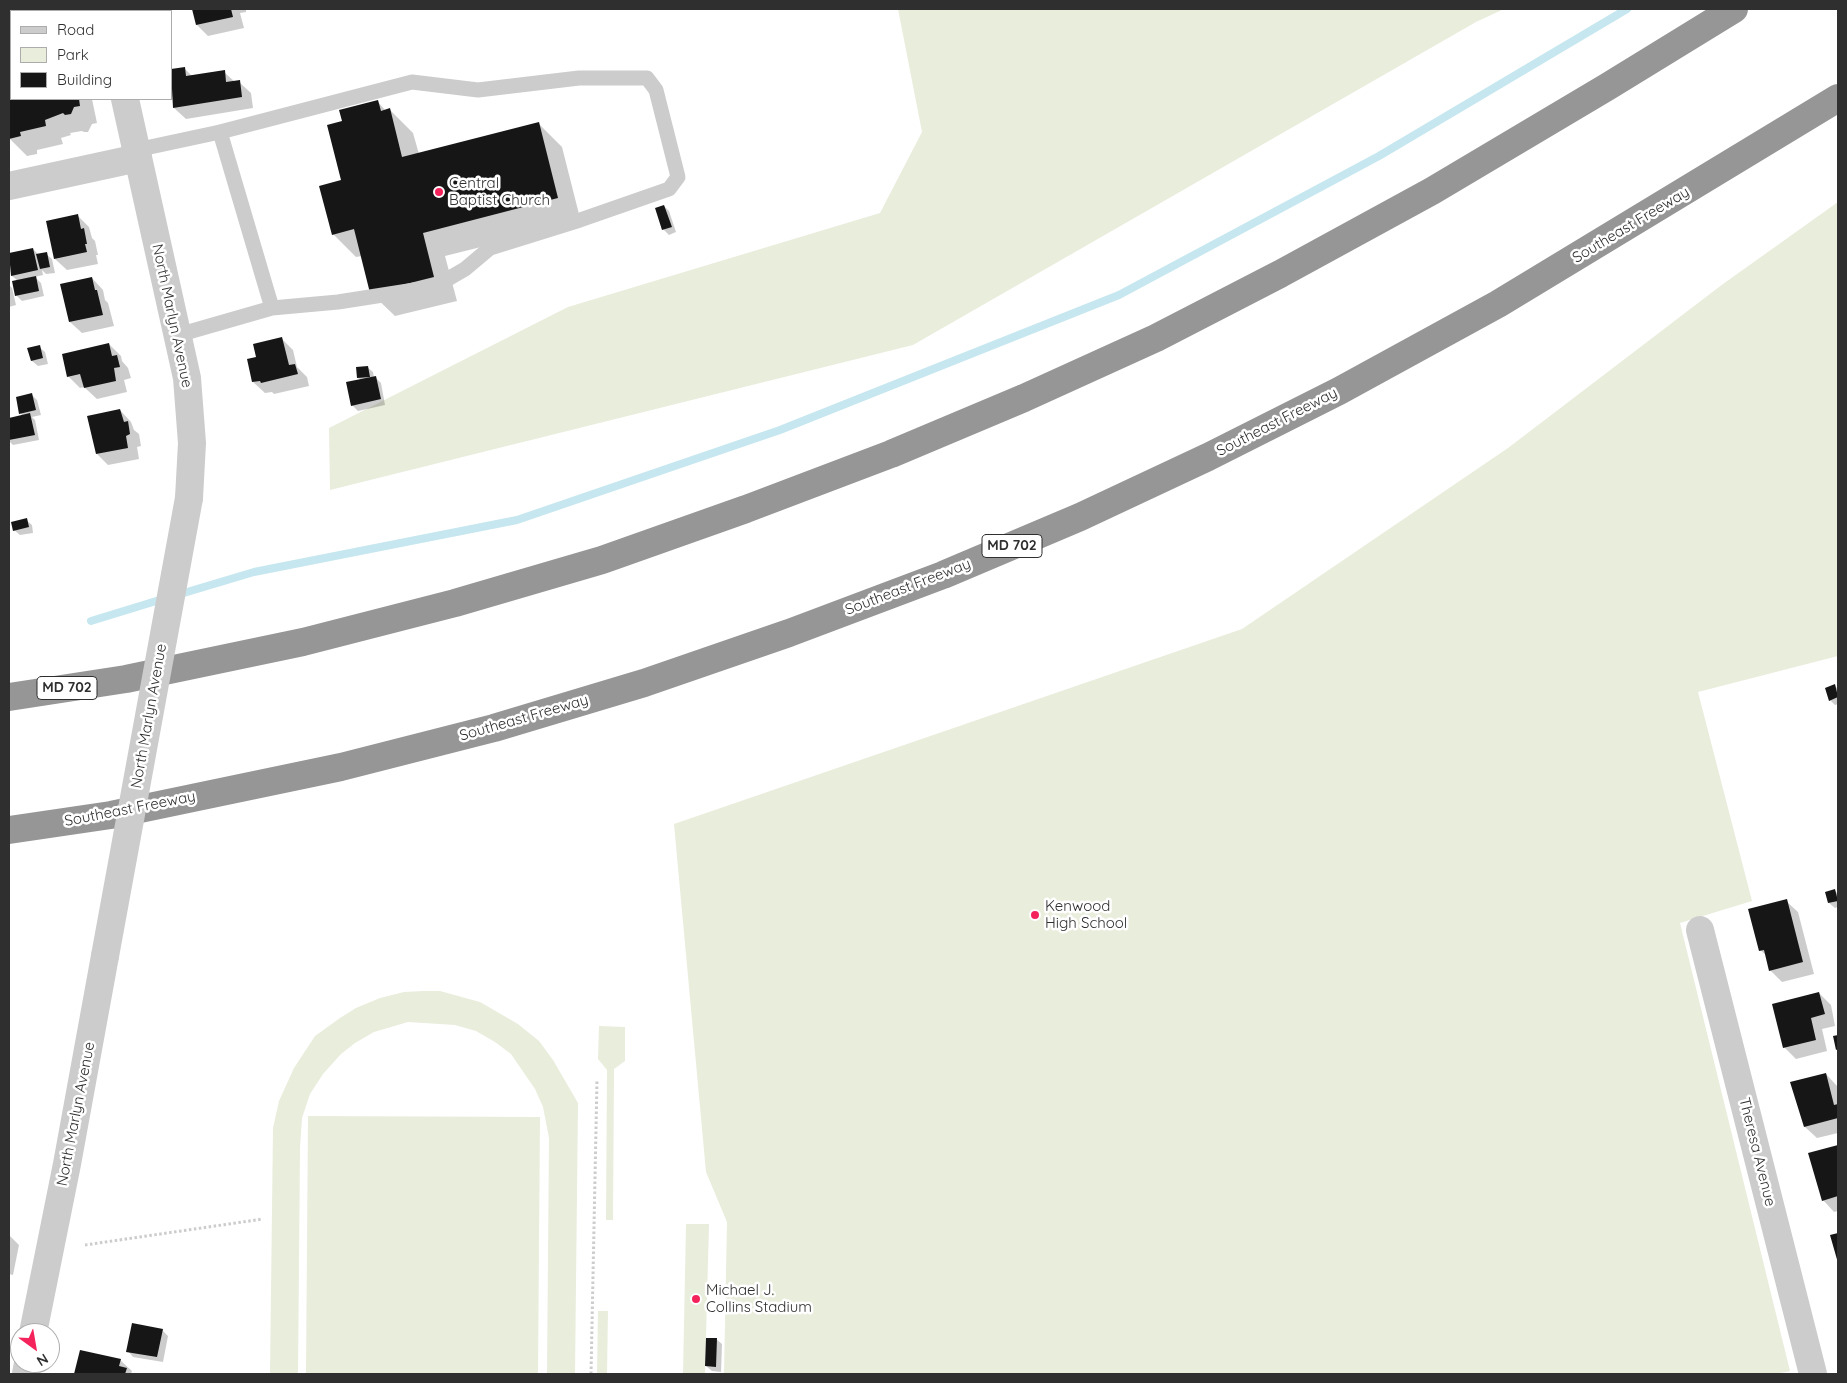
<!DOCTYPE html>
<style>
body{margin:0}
#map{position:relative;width:1847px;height:1383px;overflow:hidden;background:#fff;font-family:Quicksand,sans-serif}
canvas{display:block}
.frame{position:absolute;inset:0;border:10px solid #2f2f2f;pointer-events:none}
.legend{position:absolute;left:10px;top:10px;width:162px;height:90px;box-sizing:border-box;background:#fff;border:1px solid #acacac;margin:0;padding:6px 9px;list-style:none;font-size:15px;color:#2f2f2f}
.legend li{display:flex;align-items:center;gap:10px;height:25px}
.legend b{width:25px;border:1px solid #acacac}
.north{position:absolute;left:10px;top:1323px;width:50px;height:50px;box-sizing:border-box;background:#fff;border:1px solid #acacac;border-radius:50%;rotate:148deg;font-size:14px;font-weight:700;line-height:20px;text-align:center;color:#2f2f2f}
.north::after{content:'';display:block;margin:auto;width:18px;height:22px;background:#f4235c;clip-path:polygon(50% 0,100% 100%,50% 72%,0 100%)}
</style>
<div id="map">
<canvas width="1847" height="1383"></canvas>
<div class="frame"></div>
<ul class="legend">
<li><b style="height:6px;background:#ccc"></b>Road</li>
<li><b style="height:14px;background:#e9eddc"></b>Park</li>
<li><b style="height:14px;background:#161616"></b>Building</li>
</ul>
<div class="north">N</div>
</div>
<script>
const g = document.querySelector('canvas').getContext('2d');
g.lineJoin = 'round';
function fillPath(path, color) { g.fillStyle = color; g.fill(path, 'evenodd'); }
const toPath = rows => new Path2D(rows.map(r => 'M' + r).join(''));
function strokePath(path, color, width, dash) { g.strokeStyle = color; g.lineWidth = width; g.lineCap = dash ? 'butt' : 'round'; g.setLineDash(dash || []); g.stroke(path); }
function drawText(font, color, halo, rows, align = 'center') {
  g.font = font + ' Quicksand,sans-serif'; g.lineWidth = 5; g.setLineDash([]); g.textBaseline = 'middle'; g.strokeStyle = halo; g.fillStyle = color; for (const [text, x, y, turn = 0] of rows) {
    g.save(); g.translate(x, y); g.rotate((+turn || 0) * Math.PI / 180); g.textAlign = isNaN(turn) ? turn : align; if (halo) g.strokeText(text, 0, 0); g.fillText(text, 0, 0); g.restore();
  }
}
fillPath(toPath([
 [898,9,1504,9,1476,22,913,345,330,490,329,428,568,307,880,213,922,132],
 [1838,202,1838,656,1698,692,1752,901,1680,923,1790,1371,1776,1374,724,1374,727,1222,706,1172,674,824,1242,629,1508,448,1723,284],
 [423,991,440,991,480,1002,518,1024,539,1041,553,1060,578,1103,575,1374,547,1374,549,1138,543,1107,535,1089,511,1054,495,1042,476,1031,455,1025,408,1022,374,1032,355,1043,341,1054,323,1074,310,1094,302,1118,300,1148,298,1374,270,1374,273,1128,279,1101,294,1068,315,1036,340,1018,356,1008,380,998,404,992],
 [599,1026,625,1027,625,1061,614,1069,613,1220,606,1220,607,1070,598,1059],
 [308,1116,540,1117,538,1374,306,1374],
 [686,1224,709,1224,705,1374,683,1374],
 [598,1311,608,1311,607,1374,597,1374]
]), '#e9eddc');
fillPath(toPath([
 [12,9,48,9,50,11,11,11,11,55,9,56,9,10],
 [193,9,246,9,246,12,240,13,244,28,208,36,197,25],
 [184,68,192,76,224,72,235,82,239,82,251,93,253,108,186,119,174,108,171,88,171,70],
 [9,72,11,75,11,99,92,99,97,123,92,124,88,132,84,132,82,131,70,133,71,135,61,138,63,144,37,150,37,154,27,156,10,139,9,135],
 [378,102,386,111,390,110,413,133,419,154,539,124,562,147,581,222,445,256,457,301,395,316,371,293,362,256,356,257,333,234,343,181,343,122],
 [664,206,669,211,676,232,669,235,663,229],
 [78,216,89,227,92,238,95,241,98,255,96,255,98,264,67,270,55,259],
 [33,249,39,255,46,254,52,259,55,273,46,274,42,270,43,275,35,277,41,283,44,296,22,301,17,296,14,282,18,281,12,276,9,254],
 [92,278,103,290,105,300,108,303,114,326,82,333,70,322],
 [9,285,12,288,16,305,9,307],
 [281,338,293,350,297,367,307,377,309,386,274,394,272,392,265,393,253,382,257,358],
 [109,344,121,356,122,361,128,368,131,378,124,380,127,392,97,399,84,387,80,388,68,376],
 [39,347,45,352,48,364,38,366,32,361,29,349],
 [367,367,373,372,374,378,375,377,381,383,385,405,358,411,352,405,361,380,358,378],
 [32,395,37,400,41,415,32,417,35,420,39,440,13,445,9,441,9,419,23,416,20,413],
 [120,410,131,422,134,430,139,434,141,446,137,447,139,459,108,465,97,454],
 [26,520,32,525,33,533,20,535,14,530],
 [1835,686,1838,689,1838,704,1835,705,1830,700],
 [1834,890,1838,894,1838,907,1835,908,1829,903],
 [1786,901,1798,912,1814,974,1782,982,1770,970,1767,956,1760,950],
 [1819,993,1831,1005,1835,1026,1822,1029,1827,1051,1796,1059,1784,1047],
 [1826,1074,1837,1086,1838,1090,1838,1133,1817,1138,1805,1127,1792,1083],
 [1838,1146,1838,1211,1834,1212,1823,1200,1810,1154],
 [9,1235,19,1245,13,1275,9,1274],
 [162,1330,168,1336,163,1362,133,1357,128,1351],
 [716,1339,722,1344,721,1372,712,1371,706,1366],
 [80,1352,120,1360,132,1371,131,1374,75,1374]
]), '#0003');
strokePath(toPath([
 [177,595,254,572,517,520,780,430,1119,295,1379,156,1627,9],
 [91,621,166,598]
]), '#c6e7ef', 8);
fillPath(toPath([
 [9,9,43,9,44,11,11,11,11,41,9,41],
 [192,9,231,9,233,17,196,25],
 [185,67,186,76,225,70,226,82,240,80,242,97,173,108,171,69],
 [9,83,11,90,11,99,79,99,80,106,74,107,71,114,65,115,63,113,45,120,46,126,20,132,21,136,9,139],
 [378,100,381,111,390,108,402,157,539,122,558,198,423,233,434,277,370,293,354,229,332,235,319,186,341,180,327,125,342,121,339,110],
 [664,205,672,227,662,230,655,208],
 [78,214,81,229,84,228,87,244,85,244,87,252,54,259,46,221],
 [33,248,38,270,11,276,9,253],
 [47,252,50,267,40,269,36,254],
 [36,276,39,291,15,296,12,281],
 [92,277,95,290,97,290,103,315,69,322,60,284],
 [282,337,289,365,295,364,298,374,261,383,260,381,252,382,247,359,256,357,253,344],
 [109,343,112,356,117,355,120,367,114,368,116,381,84,388,80,374,67,377,62,354],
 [40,345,43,358,31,361,27,348],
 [368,366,370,377,357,378,356,367],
 [376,376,381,399,351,406,346,382],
 [32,393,36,410,19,414,16,397],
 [120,409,124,422,128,421,130,434,126,436,128,448,96,454,87,416],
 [30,413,35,435,9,440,9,418],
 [27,518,29,527,13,531,11,522],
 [1835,684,1838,697,1829,701,1825,688],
 [1835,889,1838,901,1828,903,1825,892],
 [1787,899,1803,962,1769,971,1764,950,1759,951,1748,909],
 [1819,992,1825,1014,1811,1018,1816,1040,1783,1048,1772,1004],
 [1838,1035,1838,1049,1836,1050,1833,1036],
 [1826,1073,1834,1105,1838,1104,1838,1118,1804,1127,1790,1082],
 [1838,1145,1838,1196,1822,1201,1808,1153],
 [1838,1233,1838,1263,1830,1235],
 [132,1323,163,1329,157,1357,126,1352],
 [706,1338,717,1338,716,1367,705,1366],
 [80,1350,121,1359,119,1366,127,1368,125,1374,74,1374]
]), '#161616');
strokePath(toPath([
 [85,1245,263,1219],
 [591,1374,597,1080]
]), '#ccc', 3, [2.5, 2.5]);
strokePath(toPath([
 [220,132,272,308],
 [136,150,220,132,412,82,478,90,579,78,647,78,656,90,678,177,669,189,580,220,490,248,465,269,434,287,338,302,272,308,178,335]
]), '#ccc', 15);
strokePath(toPath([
 [9,186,138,158],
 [1700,930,1813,1374]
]), '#ccc', 28);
strokePath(toPath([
 [104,9,105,11],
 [125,99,187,378,192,443,189,498],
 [33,1333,67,1164,105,956],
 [26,1374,28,1363]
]), '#ccc', 28);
strokePath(toPath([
 [9,697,126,679,303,642,455,603,602,560,746,509,891,454,1024,398,1156,338,1280,274,1432,191,1607,87,1734,9],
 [9,830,111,815,341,767,494,728,644,683,789,633,943,575,1080,517,1208,457,1339,391,1498,304,1838,98]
]), '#969696', 28);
strokePath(toPath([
 [105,956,189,498]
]), '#ccc', 28);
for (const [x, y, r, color] of [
 [439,192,5,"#f4235c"],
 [1035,915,5,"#f4235c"],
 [696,1299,5,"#f4235c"]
]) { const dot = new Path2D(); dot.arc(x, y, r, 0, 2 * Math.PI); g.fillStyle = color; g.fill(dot); strokePath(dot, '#fff', 2); }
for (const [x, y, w] of [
 [1012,546,60],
 [67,688,60]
]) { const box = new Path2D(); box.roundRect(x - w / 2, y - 11.5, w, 23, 4); g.fillStyle = '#fff'; g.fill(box); strokePath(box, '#2f2f2f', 1); }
drawText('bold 14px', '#2f2f2f', null, [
 ["MD 702",1012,546],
 ["MD 702",67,688]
]);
drawText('15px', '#2f2f2f', '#fff', [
 ["Central",449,183],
 ["Baptist Church",449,200],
 ["Kenwood",1045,906],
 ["High School",1045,923],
 ["Michael J.",706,1290],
 ["Collins Stadium",706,1307]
], 'left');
drawText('15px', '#2f2f2f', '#fff', [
 ["Southeast Freeway",1631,225,-31],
 ["North Marlyn Avenue",172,316,78],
 ["Southeast Freeway",1277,422,-27],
 ["Southeast Freeway",908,587,-21],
 ["North Marlyn Avenue",149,716,-80],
 ["Southeast Freeway",524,718,-16],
 ["Southeast Freeway",130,809,-11],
 ["North Marlyn Avenue",76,1114,-79],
 ["Theresa Avenue",1757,1152,76]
]);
</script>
